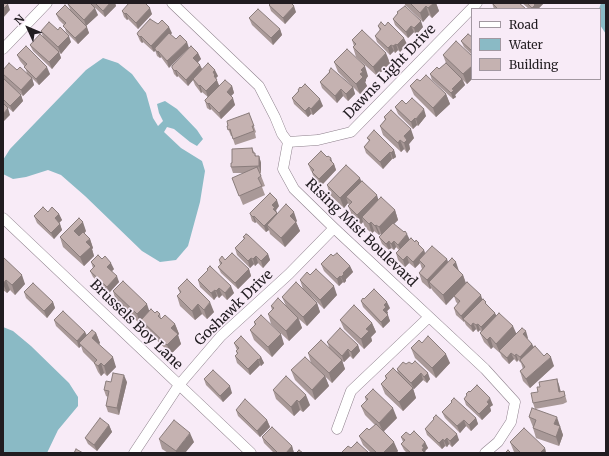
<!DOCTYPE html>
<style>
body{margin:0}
#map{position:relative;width:609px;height:456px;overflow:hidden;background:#f8ebf7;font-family:Merriweather,serif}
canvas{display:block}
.frame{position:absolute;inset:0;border:4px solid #211c20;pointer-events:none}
.legend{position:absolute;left:471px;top:8px;width:130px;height:72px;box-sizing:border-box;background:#f8ebf7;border:1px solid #a298a1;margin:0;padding:5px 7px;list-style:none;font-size:12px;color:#211c20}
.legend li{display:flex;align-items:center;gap:8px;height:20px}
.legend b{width:20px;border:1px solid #a298a1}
.north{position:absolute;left:8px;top:8px;width:40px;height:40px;-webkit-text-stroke:3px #f8ebf7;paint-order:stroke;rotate:314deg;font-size:11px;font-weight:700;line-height:16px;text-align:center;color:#211c20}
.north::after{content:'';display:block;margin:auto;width:14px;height:18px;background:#211c20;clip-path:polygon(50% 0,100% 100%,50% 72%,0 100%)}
</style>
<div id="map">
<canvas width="609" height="456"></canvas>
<div class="frame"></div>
<ul class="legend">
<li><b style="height:5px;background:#fff"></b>Road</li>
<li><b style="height:11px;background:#8abac5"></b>Water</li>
<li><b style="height:11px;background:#c5b2b1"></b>Building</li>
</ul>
<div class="north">N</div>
</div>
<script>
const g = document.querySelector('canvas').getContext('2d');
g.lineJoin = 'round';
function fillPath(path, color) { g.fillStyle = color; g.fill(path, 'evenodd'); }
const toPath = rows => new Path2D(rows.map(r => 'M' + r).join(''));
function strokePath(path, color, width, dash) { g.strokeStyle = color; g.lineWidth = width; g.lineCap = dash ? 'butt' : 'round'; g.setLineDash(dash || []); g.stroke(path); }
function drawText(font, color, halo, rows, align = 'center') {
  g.font = font + ' Merriweather,serif'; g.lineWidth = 3.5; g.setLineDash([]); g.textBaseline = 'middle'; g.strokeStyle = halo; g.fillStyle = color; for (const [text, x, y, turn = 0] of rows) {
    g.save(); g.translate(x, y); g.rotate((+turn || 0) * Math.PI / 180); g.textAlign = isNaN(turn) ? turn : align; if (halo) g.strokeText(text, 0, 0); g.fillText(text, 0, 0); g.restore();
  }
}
fillPath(toPath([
 [601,3,606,3,606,34,600,25,599,9],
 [103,58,118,63,132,74,146,93,153,118,158,126,163,121,159,113,157,104,165,101,177,109,197,130,203,139,197,146,190,142,174,129,167,127,164,132,181,148,202,161,205,171,200,202,188,246,176,260,160,262,142,251,85,196,61,175,48,170,26,177,13,179,3,174,3,160,10,149,86,70],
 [3,327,13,331,31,346,69,383,78,397,78,406,58,430,47,453,3,453]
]), '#8abac5');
const minor = toPath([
 [172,3,259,86,275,117,282,134,288,142,283,169,294,189,334,228,485,369,515,402,511,422,498,442,485,453],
 [3,49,47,3],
 [288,142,318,140,351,132,477,3],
 [3,218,251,453],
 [337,429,351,391,429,317],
 [134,453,179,385,221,336,289,274,334,228]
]);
strokePath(minor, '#8e818c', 11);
strokePath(minor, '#fff', 10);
fillPath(toPath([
 [67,3,98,15,86,26,89,33,78,44,66,32,64,25,59,20,56,14,70,9],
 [90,3,115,3,116,6,105,17],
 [405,3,436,3,439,11,432,18,429,15,423,22,405,5],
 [492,3,525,8,525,9,494,9],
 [522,3,544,3,538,9,529,9],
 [135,4,152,14,138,29,128,19,127,20,124,17,122,11],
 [269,5,296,12,285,24,271,11],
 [397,12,423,27,416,35,414,32,408,38,395,25,393,19,398,13],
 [249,18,280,29,282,35,273,45,252,25],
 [378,26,407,44,400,52,398,50,395,53,394,51,390,55,377,42,375,36,380,31],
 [41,31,71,42,61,54,59,52,61,58,52,69,33,51,30,45,43,37],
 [172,33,171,34,169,68,161,57,160,58,157,56,155,50,154,52,143,42,142,43,140,41,137,34],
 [472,37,472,55,464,47,461,41],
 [352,40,390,63,377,76,356,57,353,47,354,46],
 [198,53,201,59,198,62,202,69,218,76,216,78,219,85,232,86,234,93,231,96,235,105,221,119,211,109,210,110,207,108,205,101,208,97,202,92,201,93,195,85,193,80,188,86,178,76,177,77,174,74,172,68],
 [17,55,50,74,39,85,32,78,34,85,23,96,15,89,21,95,23,101,13,112,3,103,3,70,17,70,27,73,25,67,20,61],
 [443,55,472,56,472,79,467,84,463,80,465,85,455,95,456,97,453,99,432,80,430,74,439,69,446,63],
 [334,62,368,76,366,79,366,81,365,82,367,86,360,94,338,72],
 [329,71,353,87,355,94,348,101,343,96,337,103,322,88,320,82,329,72],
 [420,81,446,94,450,104,436,117,414,95,410,86],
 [298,90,323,106,313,115,311,114,308,117,294,104,292,98,298,91],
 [406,104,426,116,418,126,417,125,413,129,398,114,395,107],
 [249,113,256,132,255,133,256,138,235,145,232,136,231,136,227,126],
 [384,117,414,138,409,144,410,149,407,153,404,149,401,152,383,135,380,126,385,120],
 [367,138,394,150,396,157,393,159,392,159,383,169,366,153,364,147,369,141],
 [252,148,256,156,259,156,261,163,261,173,260,173,265,186,262,187,265,195,243,205,232,178,245,173,233,173,231,167,232,163],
 [332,162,334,164,336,170,321,186,314,179,312,172,311,171,308,164],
 [361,182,378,200,395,210,398,220,394,224,409,239,420,246,424,250,425,253,447,259,448,263,463,275,466,283,483,300,497,316,516,334,528,338,527,339,532,344,534,347,554,366,530,388,523,381,520,371,523,369,521,363,518,360,517,362,514,359,509,364,502,357,500,353,493,347,491,349,484,342,480,333,481,332,480,330,478,332,476,329,473,332,466,325,464,321,464,322,456,315,454,308,458,304,456,302,454,296,446,305,433,291,431,288,430,289,422,282,419,273,422,269,420,263,415,268,409,263,405,267,398,260,396,253,399,250,396,247,394,250,391,248,389,250,382,244,379,237,381,235,380,234,379,235,374,231,372,234,365,227,363,222,361,224,352,215,348,206,349,205,348,203,344,208,330,195,327,185],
 [279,206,276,210,277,214,297,221,296,222,300,231,285,247,270,234,269,230,266,232,256,222,255,223,252,221,250,214],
 [48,212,59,214,62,220,59,223,60,224,62,230,54,239,37,223,34,216],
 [86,231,84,234,90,239,93,248,92,249,94,256,84,266,63,247,60,237],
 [243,237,268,254,270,260,263,268,258,263,255,266,254,264,250,268,237,255,235,248,244,239],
 [333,256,350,266,353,272,346,279,346,281,344,283,343,282,339,286,324,271,321,264],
 [3,257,25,284,15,295,10,290,7,293,3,290],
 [219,260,225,260,249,269,251,276,238,289,221,273,218,267,220,265],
 [91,262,114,269,112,271,119,282,109,293,93,277,90,271,93,268],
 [207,269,234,293,227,300,222,295,219,298,217,296,214,300,200,287,198,280,207,271],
 [310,275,337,295,324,309,311,296,317,303,320,312,307,326,299,319,302,328,289,341,271,324,268,314,272,310,271,306,286,306,282,297,303,289,300,280],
 [178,288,214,312,207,319,202,314,195,320,180,306,177,296,180,293],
 [113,291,149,311,160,314,161,318,175,324,179,334,178,335,181,344,171,354,145,329,142,322,140,324,116,301],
 [24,292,53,302,55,308,47,318,26,298],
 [361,301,390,308,387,311,388,313,387,314,390,321,383,328,363,307],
 [54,320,85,332,87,335,96,333,100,343,99,344,116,367,107,376,104,373,101,376,98,372,94,363,83,352,81,346,79,348,56,326],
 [340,320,372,323,376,332,371,337,372,341,364,349,344,329],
 [254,322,284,344,272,357,254,340,250,330,255,326],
 [327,342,358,345,360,351,353,359,350,356,344,362,342,361,345,369,332,383,311,363,308,353,329,347],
 [234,343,261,357,264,363,261,366,260,365,250,375,237,363,235,356,237,354,236,351,237,350],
 [422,343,450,363,436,378,415,358,411,348],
 [406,364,412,364,430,379,427,383,423,380,414,389,413,389,416,398,403,411,385,394,381,384,386,380,385,376,398,374,397,369],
 [291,370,325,376,329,386,315,400,295,380],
 [204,379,232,393,223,402,206,385],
 [557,379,559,385,561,392,564,391,567,402,563,404,535,409,560,426,560,427,563,435,559,446,536,438,533,428,533,427,529,417,535,409,533,403,540,387],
 [111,382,127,382,119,415,108,412,106,406,108,397,106,396,104,390],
 [273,390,310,405,303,412,300,410,294,416,276,399],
 [466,394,493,405,490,407,491,411,482,420,466,405,464,399,467,395],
 [365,397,397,418,384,431,398,451,396,453,371,453,363,445,359,436,369,430,375,425,365,415,361,406,366,401],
 [451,401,476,418,478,424,471,431,466,426,460,433,445,418,442,412,452,402],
 [236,410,267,420,270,427,260,437,238,416],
 [433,418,459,440,452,447,449,444,447,447,445,446,442,449,427,435,425,429,434,419],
 [109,425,112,432,97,451,88,444,85,438],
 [410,435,425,442,428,448,425,451,426,453,407,453,404,450,401,444,403,442,401,437],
 [262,437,292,446,294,453,274,453,264,443],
 [159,439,194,442,185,453,168,453,162,449],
 [510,442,545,448,546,453,515,453,514,452]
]), '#a99998');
fillPath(toPath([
 [110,3,115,3,116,6,105,17,103,11],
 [434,3,436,3,439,11,432,18,428,8],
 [535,3,544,3,538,9,533,9,532,8],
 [8,4,10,10,3,18,3,9],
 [294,6,296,12,285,24,283,18],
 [426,6,429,15,423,22,420,13],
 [95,8,98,15,86,26,84,20],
 [150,8,152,14,138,29,136,23],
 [126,13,128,19,127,20,125,14],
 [421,21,423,27,416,35,414,28],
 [411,26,414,32,408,38,406,32],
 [87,27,89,33,78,44,75,38],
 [169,27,172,33,154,52,151,46],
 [280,29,282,35,273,45,271,38],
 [69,36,71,42,61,54,58,47],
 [141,36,143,42,142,43,140,37],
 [404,38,407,44,400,52,397,45],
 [187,42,189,48,169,68,167,61],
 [396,44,398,50,395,53,393,46],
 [391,45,394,51,390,55,388,48],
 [158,51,161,57,160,58,157,52],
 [59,52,61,58,52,69,49,62],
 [198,53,201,59,196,64,193,58],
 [386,53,390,63,377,76,373,67],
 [200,65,203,71,193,79,193,80,188,86,186,80],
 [365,66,368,76,366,79,366,81,365,82,367,86,360,94,356,84,360,74,361,70],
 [472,66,472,79,467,84,463,74],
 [47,67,50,74,39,85,36,79],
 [176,70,178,76,177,77,175,71],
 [215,70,218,76,216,78,219,86,208,98,206,91,213,72],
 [32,78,34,85,23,96,21,90],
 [462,79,465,85,455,95,456,97,453,99,451,93,452,89],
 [200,85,202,92,201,93,199,86],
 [232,86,234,93,229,98,227,92],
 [353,87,355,94,348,101,346,94],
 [341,89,343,96,337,103,335,96],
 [446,94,450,104,436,117,433,108],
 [21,95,23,101,13,112,10,106],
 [233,98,235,105,221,119,219,113],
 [320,99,323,106,313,115,311,109],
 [209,103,211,109,210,110,208,104],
 [309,107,311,114,308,117,305,111],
 [8,108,10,115,3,122,3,114],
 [424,109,426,116,418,126,416,119],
 [415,118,417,125,413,129,411,122],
 [411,129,414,138,409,144,410,149,407,153,404,143,404,136],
 [400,140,404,149,401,152,398,143],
 [394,150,396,157,393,159,391,153],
 [390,152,392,159,383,169,380,162],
 [259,156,261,163,261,173,259,166],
 [331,158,333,164,334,164,336,170,321,186,319,179],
 [360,178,364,187,346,197,348,203,344,208,340,198],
 [377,195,380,205,362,217,363,222,361,224,357,215],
 [277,200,279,206,276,210,279,219,267,225,269,230,266,232,264,226,272,205],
 [395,210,398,220,382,236,379,227],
 [294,212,297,221,293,225,290,216],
 [59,214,62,220,57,225,55,218],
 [254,216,256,222,255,223,253,217],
 [83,222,86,231,78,240,74,231],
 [296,222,300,231,285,247,281,238],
 [371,222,374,231,372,234,369,224],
 [60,224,62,230,54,239,51,233],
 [376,225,380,234,379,235,375,226],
 [407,234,410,240,401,251,398,245],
 [90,239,93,248,92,249,94,256,84,266,80,257,86,242],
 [389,241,391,248,389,250,386,244],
 [394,241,396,247,394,250,391,244],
 [424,250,426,257,419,260,420,263,415,268,413,262],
 [268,254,270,260,263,268,261,261],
 [256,256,258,263,255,266,253,259],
 [407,256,409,263,405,267,403,260],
 [251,258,254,264,250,268,248,261],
 [447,259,450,269,429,282,431,288,430,289,427,280],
 [456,262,459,271,453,265],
 [111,263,114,269,110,273,107,267],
 [350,266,353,272,346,279,346,281,344,283,341,277,343,273],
 [249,269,251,276,238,289,235,283],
 [22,275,25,284,15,295,12,285],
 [463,275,466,284,446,305,443,295],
 [117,276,119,282,109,293,107,287],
 [340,276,343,282,339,286,337,279],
 [6,280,10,290,7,293,3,284],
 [231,286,234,293,227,300,225,293],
 [334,286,337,295,324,309,320,300],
 [219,288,222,295,219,298,216,291],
 [215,290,217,296,214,300,211,293],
 [481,295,483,302,463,319,464,321,464,322,461,316],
 [53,302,55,308,47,318,44,311],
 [210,302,214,312,207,319,204,310],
 [387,302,390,308,387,311,388,313,385,316,383,310,384,305],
 [317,303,320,312,307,326,303,317],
 [147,304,150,313,141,320,142,322,140,324,137,314],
 [198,304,202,314,195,320,192,311],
 [495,313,498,319,484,334,481,327],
 [388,315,390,321,383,328,381,322],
 [298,318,302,328,289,341,286,331],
 [372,323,376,332,371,337,372,341,364,349,361,339,366,329],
 [473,323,476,329,473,332,471,326],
 [175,324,179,334,178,335,181,344,171,354,167,345,171,328],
 [478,324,480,330,478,332,476,325],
 [513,326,517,335,499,351,500,353,496,344],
 [526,331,528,338,525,341,523,334],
 [85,332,88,339,79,343,81,346,79,348,77,341],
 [96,333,100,343,96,347,92,338],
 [281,334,284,344,272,357,268,347],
 [490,337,493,347,491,349,487,340],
 [532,344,535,350,521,361,520,357],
 [358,345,360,351,353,359,351,352],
 [348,349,350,356,344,362,342,356],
 [511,353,514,359,509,364,507,358],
 [446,354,450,363,436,378,432,368],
 [516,354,518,360,517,362,515,356],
 [113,357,116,367,107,376,104,366],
 [261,357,264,363,261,366,259,360],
 [551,357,554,366,530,388,526,379],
 [258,359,260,365,250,375,248,369],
 [342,360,345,369,332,383,329,373],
 [101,363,104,373,101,376,98,366],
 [421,373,423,380,414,389,411,383],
 [428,373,430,379,427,383,424,377],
 [124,375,127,382,119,415,117,408],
 [325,376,329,386,315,400,312,390],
 [557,379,559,385,562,399,559,392],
 [230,386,232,393,223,402,220,396],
 [413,388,416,398,403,411,399,402],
 [306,395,310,405,303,412,299,402],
 [490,398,493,405,490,407,491,411,482,420,479,414,487,402],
 [297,400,300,410,294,416,291,407],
 [393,408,397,418,383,432,379,423],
 [557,417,563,435,559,446,556,437,554,424],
 [476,418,478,424,471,431,469,425],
 [267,420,270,427,260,437,257,431],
 [464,420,466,426,460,433,457,426],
 [109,425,112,432,97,451,94,445],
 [190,433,194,442,185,453,176,453,176,451],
 [457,434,459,440,452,447,450,441],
 [447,438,449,444,447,447,444,441],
 [443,439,445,446,442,449,439,443],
 [394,442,398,451,396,453,383,453],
 [425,442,428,448,425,451,426,453,423,453,422,450,422,446],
 [292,446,294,453,286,453],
 [545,448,546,453,540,453]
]), '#8a7d7c');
const building = toPath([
 [3,3,7,3,8,4,3,9,3,3],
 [67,3,90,3,95,8,84,20,67,3],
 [95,3,110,3,103,11,95,3],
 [129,3,134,3,135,4,136,3,139,3,140,4,141,3,145,3,150,8,136,23,126,13,125,14,122,11,129,3],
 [271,3,291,3,294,6,283,18,269,5,271,3],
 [410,3,434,3,428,8,426,6,420,13,410,3],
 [492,3,519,3,525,8,524,9,498,9,492,3],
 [527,3,535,3,534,4,535,5,532,8,527,3],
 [65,5,87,27,75,38,63,26,66,23,56,14,65,5],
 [405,6,421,21,414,28,411,26,406,32,393,19,398,13,397,12,405,6],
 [258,9,280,29,271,38,249,18,258,9],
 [150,19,158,24,162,20,169,27,151,46,141,36,140,37,137,34,138,32,150,19],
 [49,22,58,30,60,27,69,36,58,47,41,31,49,22],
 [381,22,385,26,388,22,404,38,397,45,396,44,393,46,391,45,388,48,375,36,381,29,378,26,381,22],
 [362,30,386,53,373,67,353,47,356,44,352,40,362,30],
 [169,33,176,39,180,35,187,42,167,61,158,51,157,52,155,49,155,48,169,33],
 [40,34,59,52,49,62,30,45,40,34],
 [468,34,472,37,472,51,461,41,468,34],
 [456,41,472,56,472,66,463,74,443,55,456,41],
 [26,46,47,67,36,79,24,67,27,64,17,55,26,46],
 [191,46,198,53,193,58,200,65,186,80,176,70,175,71,172,68,172,66,191,46],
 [347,49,365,66,361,70,363,72,360,74,363,77,356,84,334,62,347,49],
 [9,63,17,70,20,67,32,78,21,90,3,74,3,70,9,63],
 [208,63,215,70,213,72,215,75,214,76,217,80,206,91,200,85,199,86,193,79,208,63],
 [446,63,462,79,452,89,454,90,451,93,430,74,437,67,439,69,446,63],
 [331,68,353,87,346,94,341,89,335,96,320,82,330,72,329,71,331,68],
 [426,75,446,94,433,108,410,86,417,79,420,81,426,75],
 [3,78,21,95,10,106,3,99,3,78],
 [225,80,232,86,227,92,233,98,219,113,209,103,208,104,205,101,205,100,225,80],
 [305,84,320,99,311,109,309,107,305,111,292,98,299,91,298,90,300,87,301,88,305,84],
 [412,98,424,109,416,119,415,118,411,122,395,107,402,100,406,104,412,98],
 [3,103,8,108,3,114,3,103],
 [391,110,411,129,404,136,407,140,404,143,400,140,398,143,380,126,386,119,384,117,391,110],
 [249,113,254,126,252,126,254,131,233,139,230,129,228,130,227,126,228,126,227,121,249,113],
 [374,130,394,150,391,153,390,152,380,162,364,147,370,140,367,138,374,130],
 [252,148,253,153,255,153,255,156,259,156,259,166,231,167,231,163,232,163,232,149,252,148],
 [321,151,327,157,328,156,331,158,330,160,334,164,319,179,312,172,314,170,308,164,321,151],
 [346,165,360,178,340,198,327,185,346,165],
 [257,167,261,176,258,178,262,186,239,196,232,178,257,167],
 [362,181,377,195,357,215,348,206,352,202,346,197,362,181],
 [270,193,277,200,272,205,275,208,273,209,277,213,264,226,254,216,253,217,250,214,250,213,270,193],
 [381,197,395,210,379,227,376,225,375,226,371,222,369,224,362,217,381,197],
 [286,204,294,212,290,216,296,222,281,238,267,225,286,204],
 [43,207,48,212,52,207,59,214,55,218,60,224,51,233,34,216,43,207],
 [79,218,83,222,74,231,79,236,83,232,90,239,86,242,91,247,80,257,60,237,79,218],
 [393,223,404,232,405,231,407,234,398,245,394,241,391,244,389,241,386,244,379,237,393,223],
 [246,234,248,235,268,254,261,261,256,256,253,259,251,258,248,261,235,248,245,238,243,237,246,234],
 [411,238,415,242,416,240,419,243,418,244,424,250,413,262,407,256,403,260,396,253,411,238],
 [432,246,447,259,427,280,419,273,425,266,419,260,432,246],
 [232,253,249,269,235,283,218,267,222,263,219,260,222,256,225,260,232,253],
 [337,253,350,266,343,273,344,274,341,277,340,276,337,279,321,264,331,254,333,256,337,253],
 [98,255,102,259,105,256,111,263,107,267,117,276,107,287,90,271,95,266,91,262,98,255],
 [3,257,22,275,12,285,6,280,3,284,3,257],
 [452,258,456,262,453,265,463,275,443,295,429,282,452,258],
 [210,266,211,267,231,286,225,293,219,288,216,291,215,290,211,293,198,280,208,270,207,269,210,266],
 [316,269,334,286,320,300,300,280,307,272,310,275,316,269],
 [187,279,210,302,204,310,198,304,192,311,177,296,181,292,178,288,187,279],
 [123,281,147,304,137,314,113,291,123,281],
 [296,282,317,303,303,317,282,297,296,282],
 [467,282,481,295,461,316,454,308,460,301,454,296,467,282],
 [33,283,53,302,44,311,24,292,33,283],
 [374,289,387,302,384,305,386,307,383,310,388,315,381,322,361,301,363,298,364,299,374,289],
 [278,298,298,318,286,331,268,314,274,308,271,306,278,298],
 [483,299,486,302,485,303,495,313,481,327,478,324,476,325,473,323,471,326,463,319,483,299],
 [354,305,372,323,366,329,369,331,361,339,340,320,354,305],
 [151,309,155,313,157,311,160,314,158,316,161,319,165,315,175,324,171,328,178,334,167,345,141,320,151,309],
 [63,311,85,332,77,341,54,320,63,311],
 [499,313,513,326,496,344,490,337,487,340,480,333,499,313],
 [261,315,281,334,268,347,250,330,256,324,254,322,261,315],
 [340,328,358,345,351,352,348,349,342,356,327,342,340,328],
 [522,328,526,331,523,334,532,344,520,357,516,354,515,356,511,353,507,358,499,351,522,328],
 [92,330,96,333,92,338,113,357,104,366,101,363,98,366,94,363,97,360,79,343,92,330],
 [241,336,261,357,259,360,258,359,248,369,235,356,238,353,236,351,239,348,234,343,241,336],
 [428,336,446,354,432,368,411,348,419,340,422,343,428,336],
 [321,340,342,360,329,373,308,353,321,340],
 [535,346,544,356,547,353,551,357,526,379,520,371,525,367,520,360,535,346],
 [305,357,325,376,312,390,291,370,305,357],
 [415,361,428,373,424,377,421,373,411,383,397,369,403,362,406,364,409,362,412,364,415,361],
 [393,368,413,388,399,402,381,384,387,378,385,376,393,368],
 [213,370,230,386,220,396,204,379,213,370],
 [113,373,124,375,117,408,106,406,109,391,104,390,106,381,111,382,113,373],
 [286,376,306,395,299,402,297,400,291,407,273,390,286,376],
 [557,379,559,392,564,391,565,396,560,398,533,403,531,393,538,392,537,387,540,387,539,382,557,379],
 [477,385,490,398,487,402,489,404,479,414,464,399,467,395,466,394,469,391,470,392,477,385],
 [373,389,393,408,379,423,361,406,368,399,365,397,373,389],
 [454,398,476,418,469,425,464,420,457,426,442,412,452,402,451,401,454,398],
 [245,399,267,420,257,431,236,410,245,399],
 [532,408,557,417,554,424,560,426,556,437,533,428,536,420,529,417,532,408],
 [436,415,457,434,450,441,447,438,444,441,443,439,439,443,425,429,434,419,433,418,436,415],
 [100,418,109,425,94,445,85,438,100,418],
 [174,420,190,433,176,451,159,439,174,420],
 [376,424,394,442,383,453,377,453,359,436,367,428,369,430,376,424],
 [272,427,292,446,286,453,278,453,262,437,272,427],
 [524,428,545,448,540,453,521,453,510,442,524,428],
 [414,431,425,442,422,446,424,447,422,450,424,452,423,453,411,453,401,444,405,440,401,437,406,432,410,435,414,431],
 [357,442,369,453,341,453,348,446,351,448,357,442],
 [76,449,83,453,74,453,76,449],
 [299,450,303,453,296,453,299,450],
 [508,450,511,453,505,453,508,450]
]);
fillPath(building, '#c5b2b1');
strokePath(building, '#8a7d7c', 1);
drawText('14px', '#211c20', '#f8ebf7', [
 ["Dawns Light Drive",390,72,-46],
 ["Rising Mist Boulevard",361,233,44],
 ["Goshawk Drive",234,308,-44],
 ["Brussels Boy Lane",136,325,44]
]);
</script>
